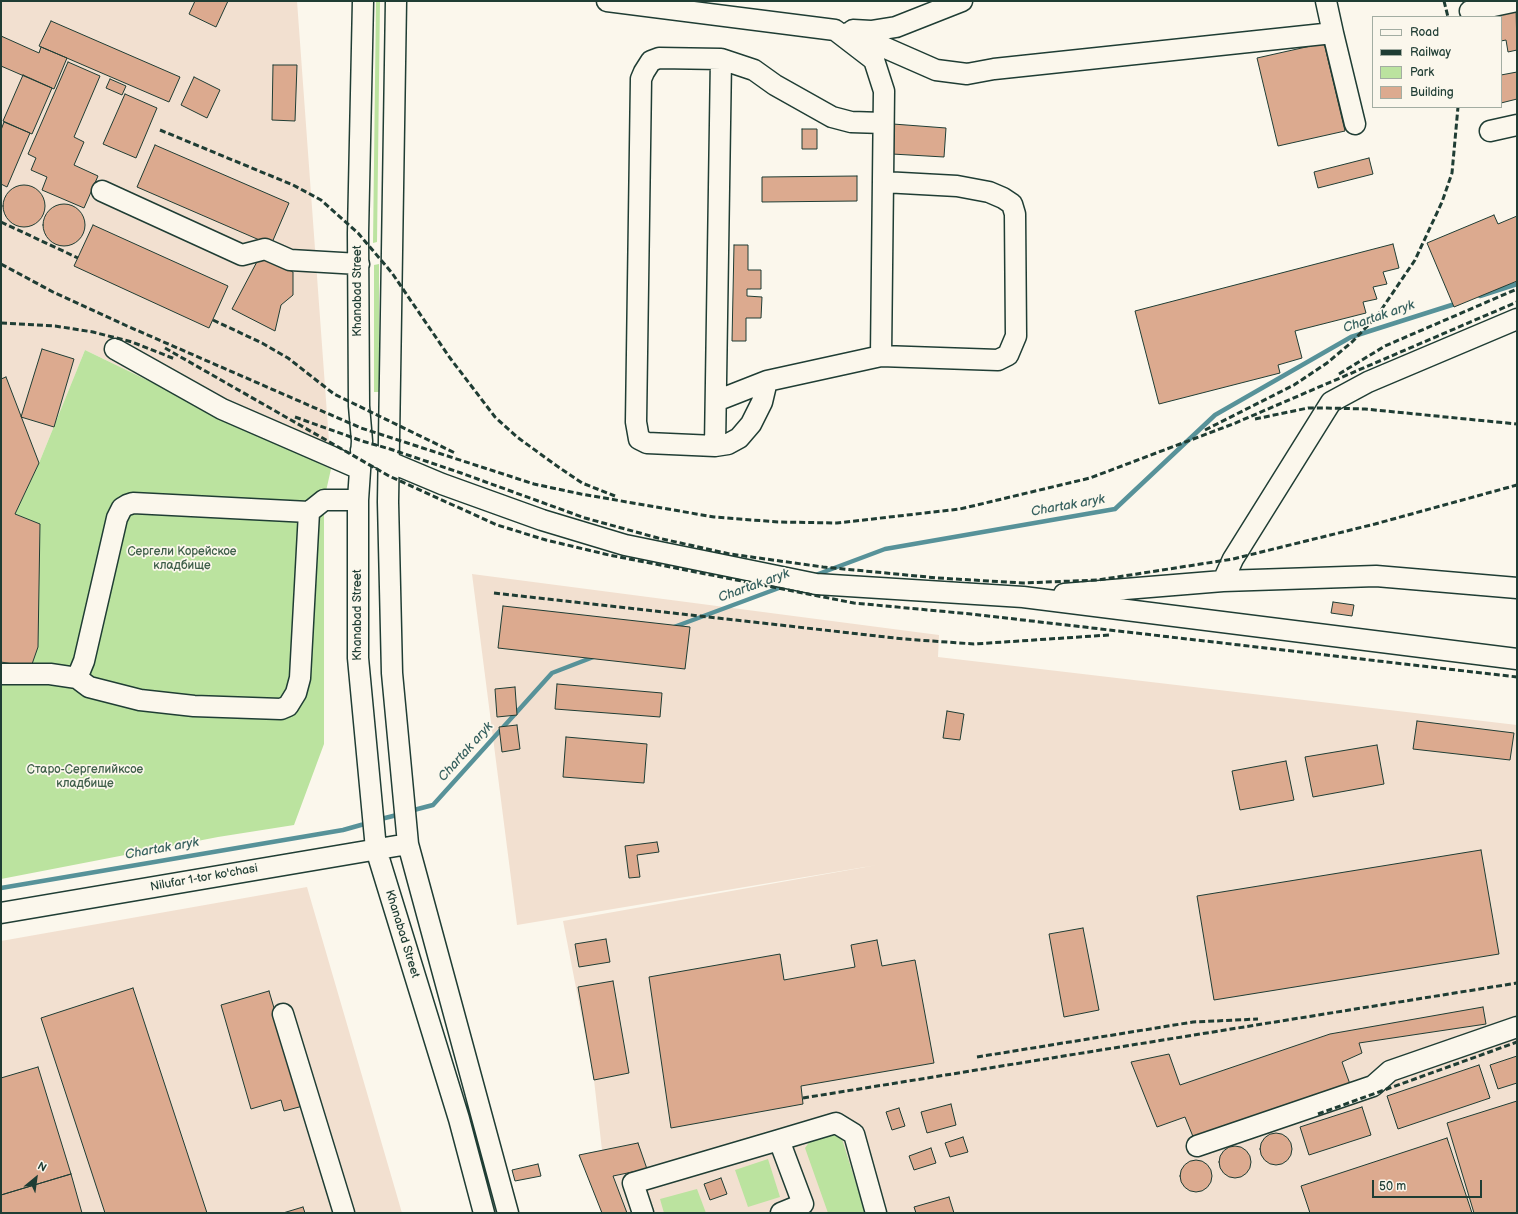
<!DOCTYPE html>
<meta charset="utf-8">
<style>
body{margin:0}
#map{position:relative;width:1518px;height:1214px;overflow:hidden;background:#fbf7ec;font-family:"Balsamiq Sans",sans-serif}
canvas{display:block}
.frame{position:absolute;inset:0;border:2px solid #1f3d34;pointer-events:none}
.legend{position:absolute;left:1372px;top:16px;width:130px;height:92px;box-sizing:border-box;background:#fbf7ec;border:1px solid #a3ada2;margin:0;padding:5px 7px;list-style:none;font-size:12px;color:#1f3d34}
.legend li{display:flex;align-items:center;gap:8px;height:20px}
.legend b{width:20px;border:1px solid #a3ada2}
.north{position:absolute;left:16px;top:1158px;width:40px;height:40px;-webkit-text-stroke:3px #fbf7ec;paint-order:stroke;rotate:29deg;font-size:11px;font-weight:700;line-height:16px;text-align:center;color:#1f3d34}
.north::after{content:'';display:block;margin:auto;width:14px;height:18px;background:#1f3d34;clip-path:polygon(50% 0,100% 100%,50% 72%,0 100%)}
.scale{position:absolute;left:1372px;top:1180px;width:110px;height:18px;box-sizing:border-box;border:2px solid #1f3d34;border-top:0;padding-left:5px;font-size:12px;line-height:14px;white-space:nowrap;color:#1f3d34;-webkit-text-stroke:3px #fbf7ec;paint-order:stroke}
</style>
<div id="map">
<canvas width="1518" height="1214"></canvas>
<div class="frame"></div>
<ul class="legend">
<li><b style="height:5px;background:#fbf7ec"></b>Road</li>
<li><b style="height:5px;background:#1f3d34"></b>Railway</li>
<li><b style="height:11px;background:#bbe39f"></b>Park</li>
<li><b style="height:11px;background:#dcaa8f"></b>Building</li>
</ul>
<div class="north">N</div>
<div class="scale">50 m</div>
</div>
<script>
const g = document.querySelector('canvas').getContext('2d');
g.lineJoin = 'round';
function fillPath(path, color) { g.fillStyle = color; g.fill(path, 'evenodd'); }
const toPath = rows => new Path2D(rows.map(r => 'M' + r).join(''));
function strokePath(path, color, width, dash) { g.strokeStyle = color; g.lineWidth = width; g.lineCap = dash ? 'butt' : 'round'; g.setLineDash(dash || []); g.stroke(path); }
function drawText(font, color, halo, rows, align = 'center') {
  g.font = font + ' "Balsamiq Sans",sans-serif'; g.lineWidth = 3.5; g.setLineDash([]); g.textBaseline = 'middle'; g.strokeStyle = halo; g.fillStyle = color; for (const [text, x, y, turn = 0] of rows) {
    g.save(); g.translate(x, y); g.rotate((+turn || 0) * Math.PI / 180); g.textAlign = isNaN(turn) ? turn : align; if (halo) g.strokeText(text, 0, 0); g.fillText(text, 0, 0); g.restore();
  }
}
fillPath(toPath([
 [1,1,297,1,331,469,85,350,39,463,15,514,40,524,31,667,1,665],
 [472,574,939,635,938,657,1517,725,1517,1213,602,1213,579,1155,602,1150,594,1080,563,921,877,865,517,925],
 [307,887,402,1213,1,1213,1,941]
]), '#f2e0d0');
fillPath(toPath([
 [376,1,380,1,377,242,373,243],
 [379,264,379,392,374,392,374,265],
 [85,350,331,469,324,500,324,744,294,825,218,837,1,879,1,665,31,667,40,524,15,514,39,463],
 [833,1134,837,1135,842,1139,865,1212,828,1213,805,1148,810,1141],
 [768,1159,780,1197,748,1207,735,1170],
 [697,1189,706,1213,664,1213,660,1199]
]), '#bbe39f');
strokePath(toPath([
 [1480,296,1517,284],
 [813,576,885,549,1115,509,1215,415,1351,337,1458,303],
 [674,627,787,585],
 [410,811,433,805,552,673,596,656],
 [377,820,401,814],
 [1,888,343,830,368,823]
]), '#579299', 4.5);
const building = toPath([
 [195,1,228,1,216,27,189,14,195,1],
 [1516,6,1517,50,1508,52,1506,40,1501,41,1501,17,1464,17,1516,6],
 [51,21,180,77,169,102,39,46,51,21],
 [1,36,39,53,41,47,67,58,54,89,1,66,1,36],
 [1324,43,1345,131,1278,146,1257,58,1324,43],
 [68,62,100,76,74,137,84,142,74,165,98,176,84,208,42,190,47,177,31,170,36,158,28,154,68,62],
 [273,65,297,65,295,121,272,120,273,65],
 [1517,72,1517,99,1501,103,1501,75,1517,72],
 [23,75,52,88,32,134,3,121,23,75],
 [194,77,220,90,207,118,181,105,194,77],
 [110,79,126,86,122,95,106,88,110,79],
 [125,94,157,108,136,158,103,144,125,94],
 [4,122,30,133,7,187,1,184,1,130,4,122],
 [893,124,946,128,944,157,892,154,893,124],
 [802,129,817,129,817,149,802,149,802,129],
 [155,145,289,203,271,245,137,187,155,145],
 [1369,158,1373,174,1318,188,1314,172,1369,158],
 [857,176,857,201,762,202,762,177,857,176],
 '3 206a21 21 0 1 1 42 0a21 21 0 1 1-42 0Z',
 '43 225a21 21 0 1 1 42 0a21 21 0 1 1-42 0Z',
 [1494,215,1498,224,1517,216,1517,281,1454,307,1427,243,1494,215],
 [93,225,228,286,209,328,74,266,93,225],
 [1393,244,1399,268,1383,272,1387,284,1373,287,1377,299,1363,302,1366,313,1295,331,1302,358,1278,365,1280,373,1159,404,1135,311,1393,244],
 [734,245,748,245,748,270,761,270,761,289,747,289,747,296,762,297,761,318,746,318,746,341,732,341,734,245],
 [260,256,293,272,293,295,281,305,275,331,232,309,260,256],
 [42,349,74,359,54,427,21,417,42,349],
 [6,377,39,463,15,514,40,524,38,647,31,667,1,662,1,379,6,377],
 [1333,602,1354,605,1352,616,1331,613,1333,602],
 [503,606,690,627,685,669,498,648,503,606],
 [557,684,662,693,660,717,555,709,557,684],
 [515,687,517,715,497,717,495,689,515,687],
 [947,711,964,714,960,740,943,738,947,711],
 [1417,721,1514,733,1510,760,1413,749,1417,721],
 [517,725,520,749,502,752,499,727,517,725],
 [566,737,647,744,644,783,563,777,566,737],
 [1377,745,1384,784,1313,797,1305,757,1377,745],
 [1286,761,1294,800,1240,810,1232,771,1286,761],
 [657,842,659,852,637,855,640,877,629,878,625,846,657,842],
 [1481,850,1499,954,1214,1000,1197,896,1481,850],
 [1083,928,1099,1010,1064,1017,1049,934,1083,928],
 [606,939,610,962,579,967,575,944,606,939],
 [877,940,882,966,915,960,934,1063,801,1086,803,1104,671,1128,649,977,780,954,784,980,855,967,851,945,877,940],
 [613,981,629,1073,594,1080,578,987,613,981],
 [133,988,207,1213,105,1213,41,1018,133,988],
 [269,991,303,1106,284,1111,281,1100,251,1109,221,1005,269,991],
 [1483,1007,1486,1024,1359,1043,1362,1053,1342,1062,1351,1087,1194,1139,1185,1117,1157,1127,1131,1062,1169,1054,1180,1085,1330,1034,1483,1007],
 [1517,1056,1517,1083,1498,1089,1490,1065,1517,1056],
 [1479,1065,1490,1098,1398,1129,1387,1096,1479,1065],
 [38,1067,71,1174,1,1195,1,1078,38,1067],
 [1517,1101,1517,1213,1474,1213,1447,1123,1517,1101],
 [951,1104,956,1125,927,1133,921,1112,951,1104],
 [1362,1107,1371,1135,1309,1155,1300,1127,1362,1107],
 [899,1108,905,1126,892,1130,886,1112,899,1108],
 '1260 1149a16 16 0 1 1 32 0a16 16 0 1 1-32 0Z',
 [963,1137,968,1152,950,1157,945,1143,963,1137],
 [1447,1138,1472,1213,1310,1213,1301,1186,1447,1138],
 [638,1143,647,1169,613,1176,627,1213,602,1213,579,1155,638,1143],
 '1219 1162a16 16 0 1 1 32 0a16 16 0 1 1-32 0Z',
 [931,1148,936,1163,914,1170,909,1156,931,1148],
 '1180 1176a16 16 0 1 1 32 0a16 16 0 1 1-32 0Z',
 [538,1164,541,1176,515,1181,512,1170,538,1164],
 [71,1174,82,1213,1,1213,1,1195,71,1174],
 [721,1178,727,1194,710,1200,704,1184,721,1178],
 [949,1197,954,1213,916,1213,914,1207,949,1197],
 [303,1207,305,1213,283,1213,303,1207]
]);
fillPath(building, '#dcaa8f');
strokePath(building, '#1f3d34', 1);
const minor = toPath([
 [363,1,358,233,359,406,362,441,358,500,358,658,376,849,459,1119,484,1213],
 [396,1,388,502,392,673,408,844,508,1213],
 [607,1,835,30,874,60,884,91,881,356,767,381,716,401],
 [1326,1,1333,33],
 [1470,11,1517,1],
 [853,30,871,31,896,27,962,1],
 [848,33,863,38,936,70,967,74,994,69,1333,33,1355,124],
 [1490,131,1517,125],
 [102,191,242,255,265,249,290,260,359,264],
 [115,349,222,409,360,469],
 [881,356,998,360,1008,355,1016,336,1015,214,1012,204,1003,198,989,192,957,186,883,182],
 [767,381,762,402,751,424,739,438,728,444,715,446,647,443,639,439,636,422,641,79,644,72,651,61,659,58,721,59,754,70,775,85,832,117,851,122,883,123],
 [715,446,721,59],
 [361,450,442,484,542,520,625,545,816,584,1023,597,1517,659],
 [1223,581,1233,559,1331,402,1368,382,1517,319],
 [1064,594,1223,581,1376,576,1517,588],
 [1,674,50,674,77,678,89,687,140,700,194,706,281,709,288,706,296,693,300,678,309,512],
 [77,678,84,661,117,518,122,508,127,505,133,503,309,512,324,500,358,500],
 [1,913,408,844],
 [283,1014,344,1213],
 [1197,1146,1373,1086,1390,1071,1517,1027],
 [643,1213,633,1183,779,1140],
 [781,1213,803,1204,779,1140,836,1123,854,1134,876,1213]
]);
strokePath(minor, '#1f3d34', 23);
strokePath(minor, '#fbf7ec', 20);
strokePath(toPath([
 [1444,1,1448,17],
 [160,130,293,185,321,200,358,233,392,273,450,358,495,417,517,437,557,466,582,483,615,496],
 [1,222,78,258],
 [1,264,53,292,127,326,361,428,534,484,581,494,714,517,778,522,837,523,960,509,1090,478,1233,424,1517,302],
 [213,320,262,343,288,358,334,394,455,453],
 [1,323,55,326,93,332,132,342,175,359],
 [165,348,389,476,497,525,546,540,609,555,854,603,971,614,1517,677],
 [1339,374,1385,346,1517,289],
 [295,417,362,441,390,449,461,473,585,518,658,538,730,554,823,567,938,578,1023,583,1098,580,1233,559,1375,524,1517,485],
 [1255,419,1308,408,1327,408,1365,409,1517,424],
 [1205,430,1294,385,1327,363,1352,342,1377,316,1415,260,1442,202,1452,173,1458,107],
 [494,593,904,639,974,644,1109,635],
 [977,1057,1193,1022,1258,1019],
 [803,1098,1517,983],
 [1318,1114,1517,1042]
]), '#1f3d34', 3, [6, 3]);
drawText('12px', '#1f3d34', '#fbf7ec', [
 ["Khanabad Street",358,291,-90],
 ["Khanabad Street",358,615,-90],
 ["Nilufar 1-tor ko'chasi",204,878,-10],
 ["Khanabad Street",402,934,73]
]);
drawText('12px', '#3e5e49', '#fbf7ec', [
 ["Сергели Корейское",182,552],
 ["кладбище",182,566],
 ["Старо-Сергелийксое",85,770],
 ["кладбище",85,784]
]);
drawText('italic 13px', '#36605e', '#fbf7ec', [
 ["Chartak aryk",1379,317,-19],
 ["Chartak aryk",1068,506,-10],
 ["Chartak aryk",754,586,-20],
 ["Chartak aryk",466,752,-48],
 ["Chartak aryk",162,849,-10]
]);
</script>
